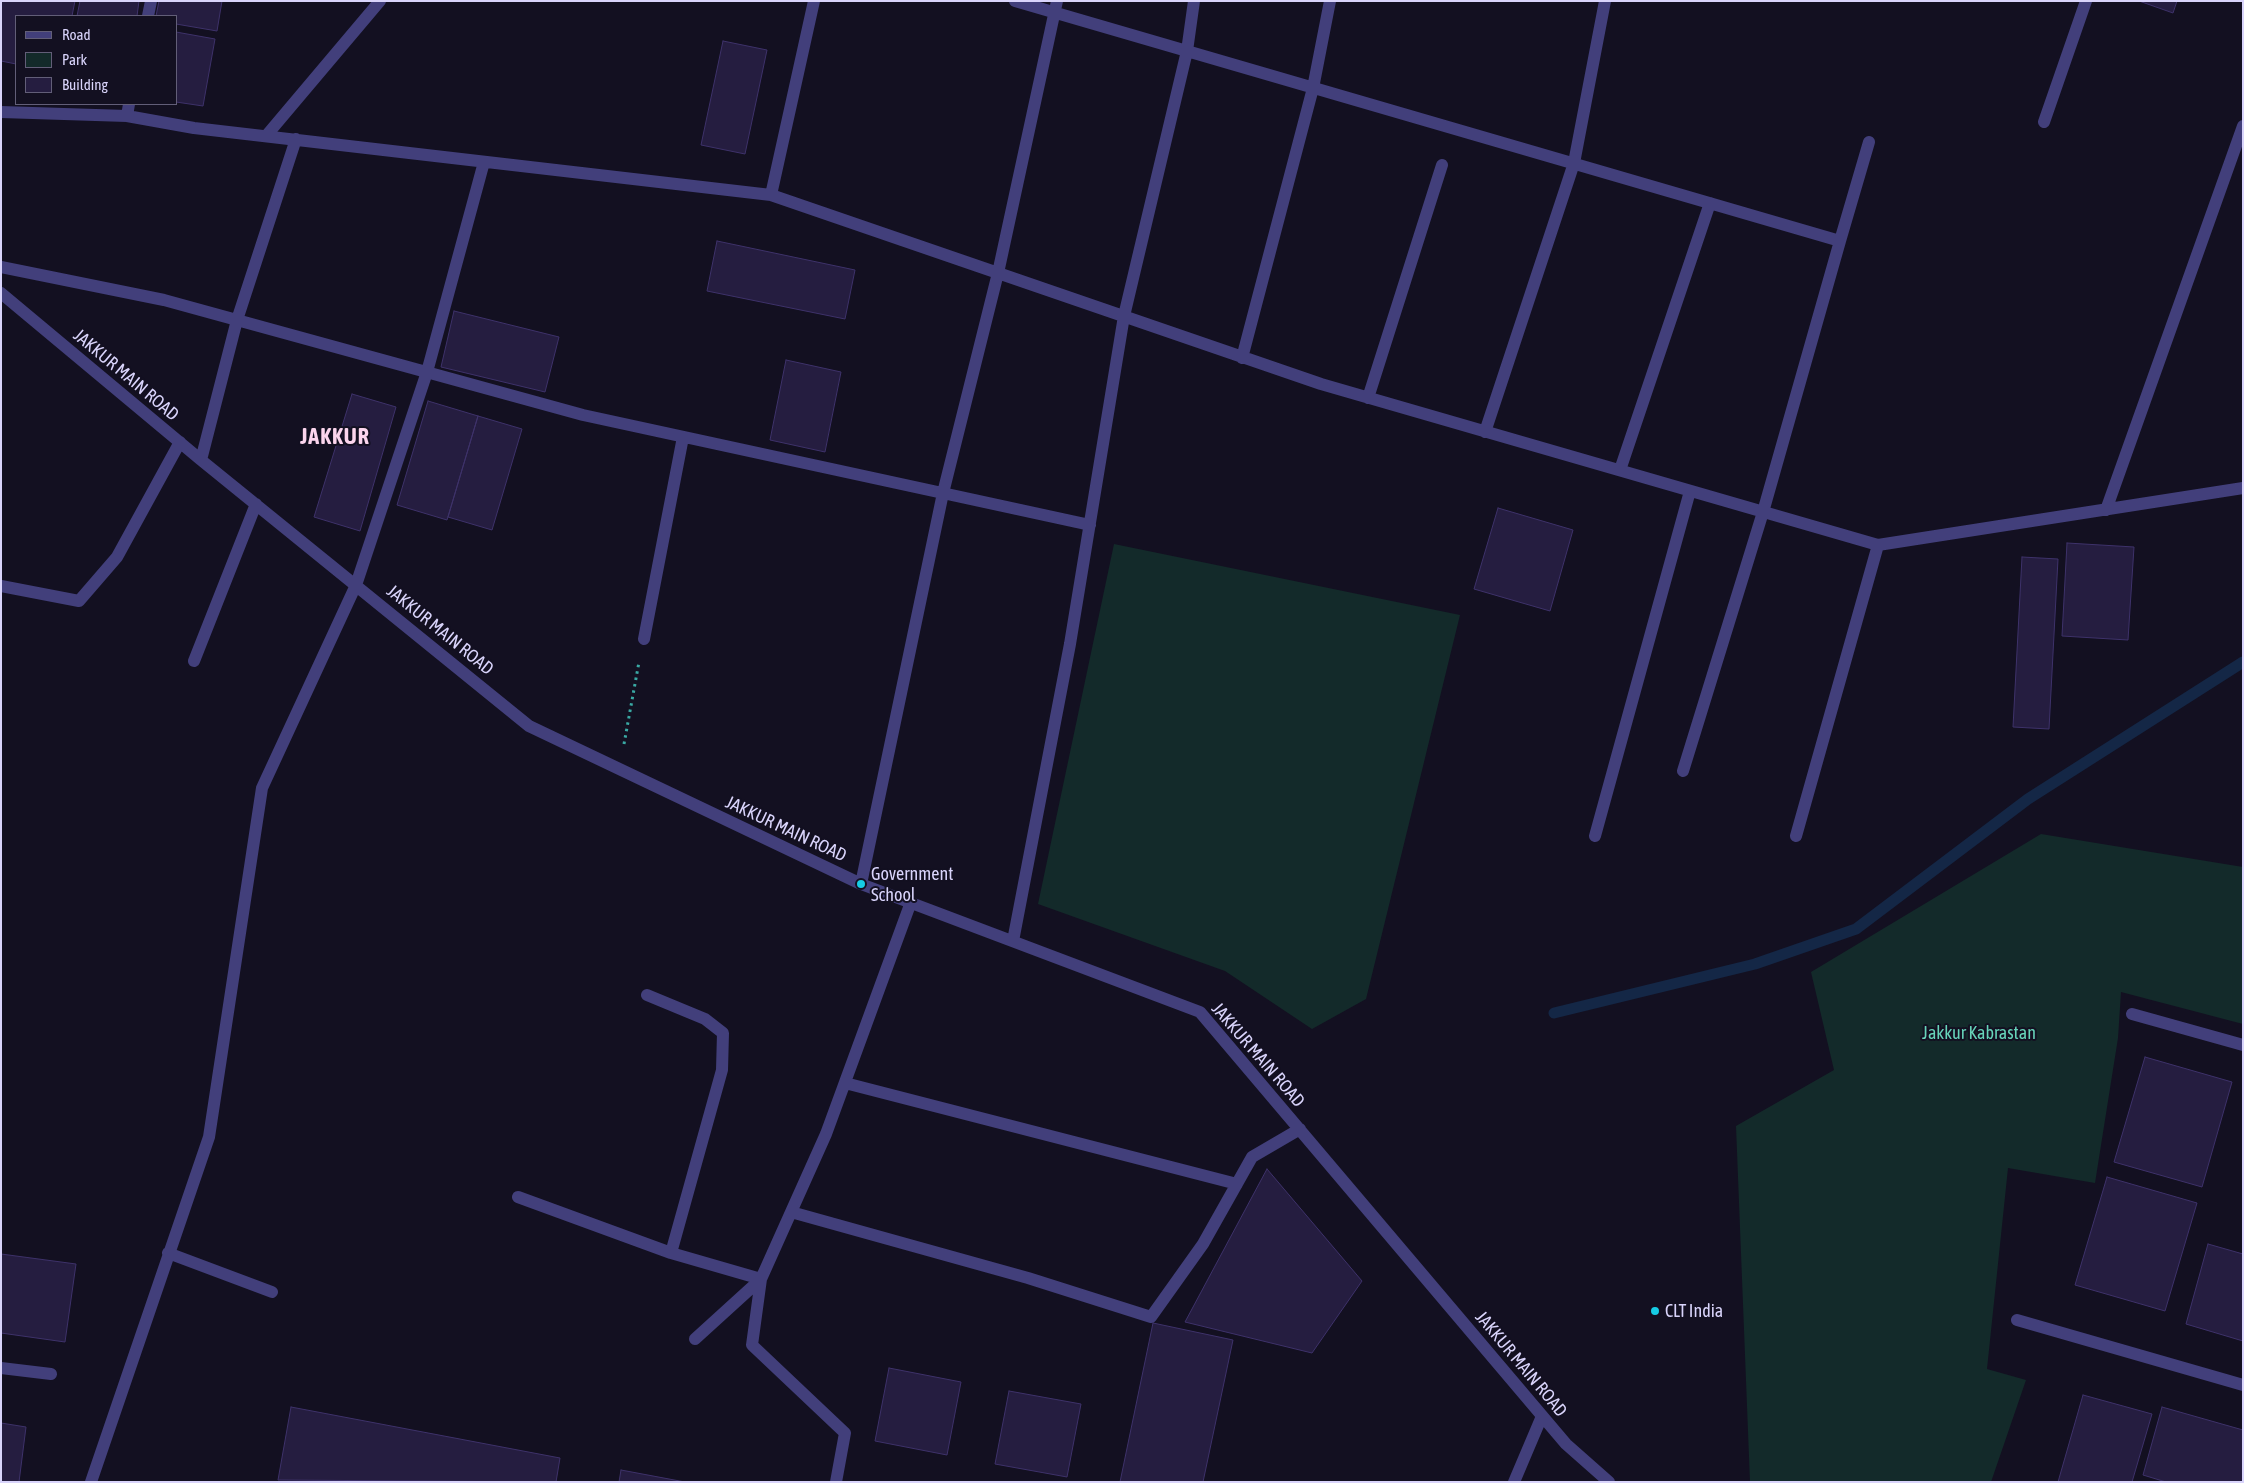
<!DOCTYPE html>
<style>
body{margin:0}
#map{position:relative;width:2244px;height:1483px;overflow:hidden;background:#131021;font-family:"Asap Condensed",sans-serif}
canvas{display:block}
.frame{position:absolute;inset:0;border:2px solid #d9d4fb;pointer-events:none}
.legend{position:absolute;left:15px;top:15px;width:162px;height:90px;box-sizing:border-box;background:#131021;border:1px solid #625e78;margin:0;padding:6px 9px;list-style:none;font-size:15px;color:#d9d4fb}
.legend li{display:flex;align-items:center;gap:10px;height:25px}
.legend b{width:25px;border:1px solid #625e78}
</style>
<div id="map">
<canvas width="2244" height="1483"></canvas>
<div class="frame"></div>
<ul class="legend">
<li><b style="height:6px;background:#423f7b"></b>Road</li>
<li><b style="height:14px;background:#132a2a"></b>Park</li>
<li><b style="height:14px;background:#251d40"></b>Building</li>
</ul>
</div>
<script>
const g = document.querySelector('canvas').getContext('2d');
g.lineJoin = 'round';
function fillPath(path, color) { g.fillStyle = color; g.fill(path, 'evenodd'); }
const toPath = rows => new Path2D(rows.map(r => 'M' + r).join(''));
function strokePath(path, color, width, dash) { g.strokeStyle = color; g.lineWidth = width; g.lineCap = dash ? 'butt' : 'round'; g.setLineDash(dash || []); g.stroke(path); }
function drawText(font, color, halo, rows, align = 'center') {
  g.font = font + ' "Asap Condensed",sans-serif'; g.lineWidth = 4; g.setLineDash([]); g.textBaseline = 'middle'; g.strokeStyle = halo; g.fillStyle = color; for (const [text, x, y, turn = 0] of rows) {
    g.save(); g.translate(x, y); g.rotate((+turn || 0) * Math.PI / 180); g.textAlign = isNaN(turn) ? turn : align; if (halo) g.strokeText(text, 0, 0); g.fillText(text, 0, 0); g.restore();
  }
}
fillPath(toPath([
 [1114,544,1460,615,1366,999,1312,1029,1225,971,1038,904],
 [2041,834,2243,867,2243,1024,2121,992,2118,1038,2095,1183,2008,1168,1987,1369,2026,1380,1991,1482,1750,1482,1736,1126,1834,1070,1811,972]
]), '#132a2a');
strokePath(toPath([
 [1554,1013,1755,964,1856,929,2028,799,2243,662]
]), '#142746', 11);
const building = toPath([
 [1,1,75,1,72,16,16,16,16,64,1,61,1,1],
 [80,1,139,1,137,16,77,16,80,1],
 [159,1,222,1,217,31,176,24,176,16,156,16,159,1],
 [2139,1,2177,1,2173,13,2139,1],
 [176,32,215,39,203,106,176,102,176,32],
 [723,41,767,50,745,154,701,145,723,41],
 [717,241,855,270,845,319,707,291,717,241],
 [454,311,559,337,545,392,441,367,454,311],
 [786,360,841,372,825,452,770,440,786,360],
 [352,394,396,407,360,531,314,517,352,394],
 [428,401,478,416,447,520,397,505,428,401],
 [478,416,522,429,492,530,448,517,478,416],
 [1498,508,1573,530,1550,611,1474,589,1498,508],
 [2067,543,2134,547,2128,640,2062,636,2067,543],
 [2022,557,2058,559,2049,729,2013,727,2022,557],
 [2145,1057,2232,1082,2202,1187,2114,1162,2145,1057],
 [1267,1169,1362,1281,1312,1353,1185,1322,1267,1169],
 [2107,1177,2197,1203,2165,1311,2075,1285,2107,1177],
 [2208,1244,2243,1254,2243,1341,2186,1324,2208,1244],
 [1,1254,76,1264,65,1342,1,1333,1,1254],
 [1153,1323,1233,1340,1203,1482,1120,1482,1153,1323],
 [889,1368,961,1382,947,1455,875,1441,889,1368],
 [1009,1391,1081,1404,1067,1477,995,1464,1009,1391],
 [2083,1395,2152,1414,2132,1482,2058,1482,2083,1395],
 [291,1407,560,1458,556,1482,278,1480,291,1407],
 [2162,1407,2243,1430,2243,1482,2166,1482,2143,1475,2162,1407],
 [1,1423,26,1427,19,1482,1,1482,1,1423],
 [621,1470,685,1482,619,1482,621,1470]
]);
fillPath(building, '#251d40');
strokePath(building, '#3e326a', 1);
strokePath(toPath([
 [624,744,639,662]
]), '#3aa9a4', 3, [2.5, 4]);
strokePath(toPath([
 [1015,1,1840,241,1763,512,1683,771],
 [148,16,151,1],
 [1,112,127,116,194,128,771,195,1321,384,1878,545,2243,488],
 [127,116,129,104],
 [2044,122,2086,1],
 [266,136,380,1],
 [771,195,814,1],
 [1840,241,1869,142],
 [1,267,164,300,583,415,1090,525],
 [1,293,201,460,529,726,861,884,1200,1012,1566,1444,1609,1482],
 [1242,358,1313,88,1330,1],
 [1368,398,1442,165],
 [1485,432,1574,163,1605,1],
 [201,460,237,320,296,139],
 [1620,470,1710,203],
 [2106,510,2243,126],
 [1,586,79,601,117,557,180,442],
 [644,639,683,437],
 [194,661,256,504],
 [1595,836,1690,491],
 [1796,836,1878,545],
 [861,884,943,493,998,273,1057,1],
 [1013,941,1070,644,1124,316,1187,51,1194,1],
 [647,995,705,1019,723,1033,722,1070,671,1253],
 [2132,1014,2243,1045],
 [845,1083,1237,1184],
 [518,1197,671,1253,761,1279,752,1345,845,1433,836,1482],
 [791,1212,1028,1278,1151,1317,1203,1244,1252,1157,1300,1129],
 [168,1253,272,1292],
 [2017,1320,2243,1385],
 [695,1339,761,1279,826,1134,911,902],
 [1,1368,51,1374],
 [91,1482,209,1137,262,788,356,585,427,372,484,162],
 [1514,1482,1542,1416]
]), '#423f7b', 12);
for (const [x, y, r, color] of [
 [861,884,5,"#16cce5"],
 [1655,1311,5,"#16cce5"]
]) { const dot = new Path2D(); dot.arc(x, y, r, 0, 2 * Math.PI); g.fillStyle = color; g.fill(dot); strokePath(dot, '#131021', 2); }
drawText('18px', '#d9d4fb', '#131021', [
 ["JAKKUR MAIN ROAD",126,375,40],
 ["JAKKUR MAIN ROAD",440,630,39],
 ["JAKKUR MAIN ROAD",786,829,25],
 ["JAKKUR MAIN ROAD",1258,1055,49],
 ["JAKKUR MAIN ROAD",1521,1364,50]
]);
drawText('18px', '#d9d4fb', '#131021', [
 ["Government",871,874],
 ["School",871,895],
 ["CLT India",1665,1311]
], 'left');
drawText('18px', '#67d4ba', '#131021', [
 ["Jakkur Kabrastan",1979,1033]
]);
g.letterSpacing = '1px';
drawText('bold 22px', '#fbd5ed', '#131021', [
 ["JAKKUR",335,437]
]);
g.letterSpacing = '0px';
</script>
